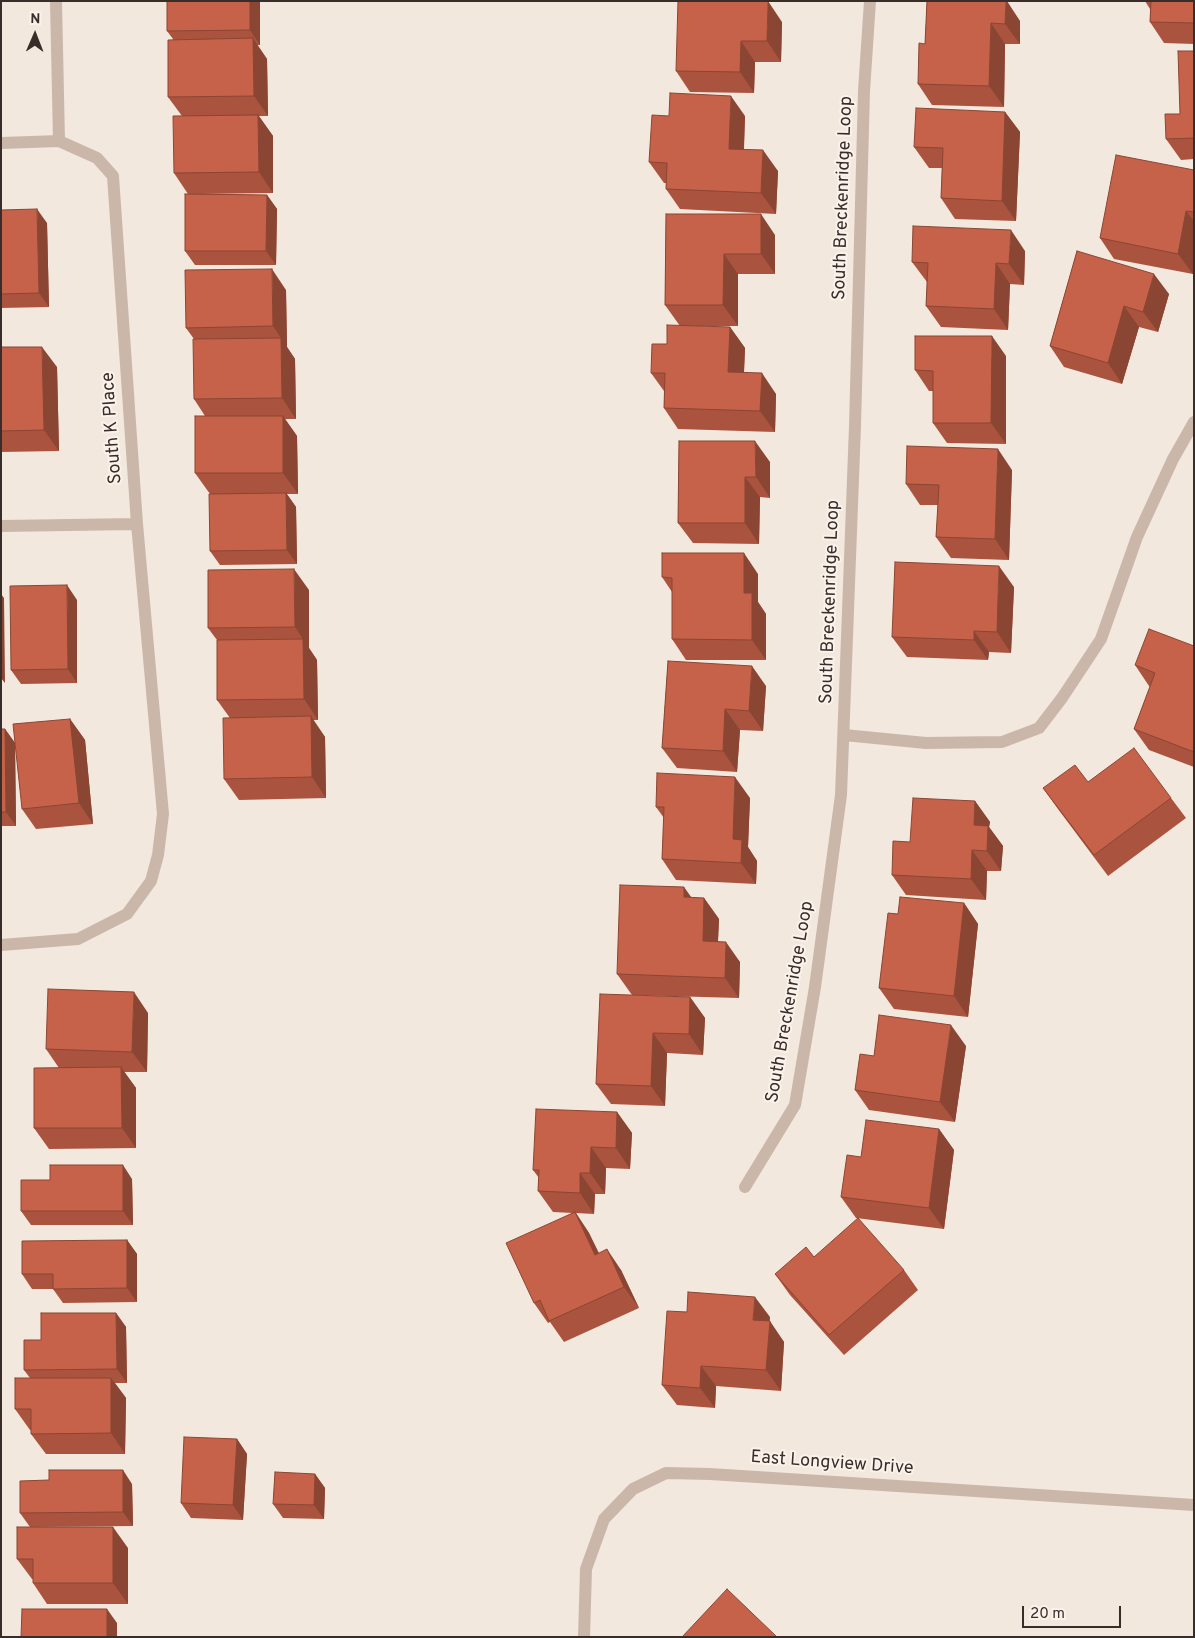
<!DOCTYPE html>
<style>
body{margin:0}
#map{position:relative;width:1195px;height:1638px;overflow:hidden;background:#f3e8de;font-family:Overpass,sans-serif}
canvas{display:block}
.frame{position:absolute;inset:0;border:2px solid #392d29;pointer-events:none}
.north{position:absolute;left:10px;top:10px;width:50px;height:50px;-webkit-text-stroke:4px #faf2eb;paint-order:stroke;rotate:1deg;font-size:14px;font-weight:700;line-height:20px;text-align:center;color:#392d29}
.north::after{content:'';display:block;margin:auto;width:18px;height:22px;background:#392d29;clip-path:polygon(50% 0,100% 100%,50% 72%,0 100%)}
.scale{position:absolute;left:1022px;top:1606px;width:99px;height:22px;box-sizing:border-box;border:2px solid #392d29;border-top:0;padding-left:6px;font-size:15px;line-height:18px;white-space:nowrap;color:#392d29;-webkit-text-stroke:4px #faf2eb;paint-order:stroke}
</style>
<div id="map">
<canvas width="1195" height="1638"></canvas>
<div class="frame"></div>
<div class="north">N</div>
<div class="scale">20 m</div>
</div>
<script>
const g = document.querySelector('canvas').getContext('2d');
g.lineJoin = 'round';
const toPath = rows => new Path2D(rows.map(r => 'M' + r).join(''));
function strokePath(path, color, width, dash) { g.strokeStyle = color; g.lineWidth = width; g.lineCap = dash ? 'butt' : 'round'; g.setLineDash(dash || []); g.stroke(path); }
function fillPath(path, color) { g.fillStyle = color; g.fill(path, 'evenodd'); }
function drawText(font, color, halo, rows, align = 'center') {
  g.font = font + ' Overpass,sans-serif'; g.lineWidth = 4; g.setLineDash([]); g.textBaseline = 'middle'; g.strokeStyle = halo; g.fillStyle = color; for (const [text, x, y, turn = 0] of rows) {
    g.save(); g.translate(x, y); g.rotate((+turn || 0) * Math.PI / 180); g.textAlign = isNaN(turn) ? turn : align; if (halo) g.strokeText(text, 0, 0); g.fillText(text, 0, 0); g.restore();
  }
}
strokePath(toPath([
 [56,1,59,141],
 [1,143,59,141,97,158,113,176,137,524,163,814,158,855,151,881,127,914,78,939,1,945],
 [1,526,137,524],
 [844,735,926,743,1002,742,1039,728,1062,698,1101,639,1137,537,1173,459,1194,422],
 [745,1187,795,1105,815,987,841,795,855,426,864,91,870,1],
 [584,1637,586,1569,604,1519,633,1489,666,1473,710,1474,1194,1505]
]), '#cbb7aa', 12);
fillPath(toPath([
 [167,1,260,1,260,45,257,45,267,59,268,116,259,116,273,136,273,193,202,194,267,195,277,209,276,265,195,265,185,251,188,194,174,173,182,116,168,97,173,39,167,31],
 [927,1,1020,21,1020,44,1005,44,1004,107,932,105,918,84,925,44],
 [1145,1,1194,1,1194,44,1164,43,1150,22,1150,9],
 [782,22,781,62,755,62,754,93,690,92,676,71],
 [1194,51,1194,159,1181,160,1166,139,1180,114],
 [1005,112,1020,132,1016,221,955,219,941,198,942,168,929,168,914,147],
 [669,116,745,116,744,150,778,171,776,214,680,209,666,189,666,183,664,183,649,162],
 [1194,170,1194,269,1193,274,1114,259,1100,238],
 [1,210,47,223,49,307,1,308],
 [666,214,775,235,775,274,738,274,738,326,680,326,665,305],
 [1025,251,1024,285,1010,284,1008,330,941,327,926,306,927,282,912,262],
 [1077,251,1169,294,1158,332,1139,327,1122,384,1064,367,1050,346],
 [286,290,287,347,295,359,296,419,285,419,297,436,298,494,287,494,296,507,297,564,220,565,210,551,210,494,195,473,205,416,194,399,194,339,186,328],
 [730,327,745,348,744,373,776,394,775,432,678,429,664,408,664,391,651,373,667,344],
 [1,347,57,367,59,451,1,452],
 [1006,356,1006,444,947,443,933,423,933,391,929,391,915,370],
 [679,441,770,462,770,498,760,497,759,544,693,543,678,523],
 [1012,470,1009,560,951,558,936,537,938,505,920,505,906,484],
 [758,574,758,602,766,614,766,660,686,660,672,639,672,592,662,577],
 [1014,587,1011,653,989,652,988,660,907,657,892,637],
 [309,590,309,648,317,660,318,720,313,720,325,737,326,798,239,800,224,779,230,718,217,700,217,640,208,628],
 [77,600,77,683,21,684,11,670],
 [1194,646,1194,767,1149,750,1134,729,1150,687,1149,686,1135,665],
 [668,661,766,686,763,731,740,730,737,772,677,768,662,748],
 [70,719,85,740,93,824,36,829,22,809],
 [1,729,5,729,15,743,16,826,1,826],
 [1043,788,1171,798,1186,818,1108,876,1058,809],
 [750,798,748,847,757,861,756,884,676,880,662,859,664,818,656,807],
 [975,801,990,822,989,827,1003,846,1001,871,987,871,986,900,906,895,892,875,910,842],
 [692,898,704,898,719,919,718,941,740,962,739,998,632,995,617,974],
 [964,903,978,924,968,1017,894,1009,879,988,898,914],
 [690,997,705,1018,703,1055,667,1053,665,1106,611,1104,596,1084],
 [148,1013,147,1072,124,1072,136,1088,136,1148,49,1149,34,1128,59,1068,46,1049],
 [966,1046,955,1122,869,1110,855,1090,874,1056],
 [617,1112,632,1133,630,1169,606,1168,605,1194,595,1194,594,1214,576,1213,589,1233,599,1253,621,1270,639,1308,564,1342,550,1322,548,1323,534,1303,573,1213,553,1212,538,1191,539,1178,533,1170],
 [939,1129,954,1150,944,1229,856,1218,841,1197],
 [132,1179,133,1225,31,1225,21,1211],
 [127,1240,137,1254,137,1302,63,1303,53,1289,32,1289,22,1274],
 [814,1257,904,1270,918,1290,844,1355,790,1295,775,1274],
 [116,1313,126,1327,127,1383,115,1383,126,1398,125,1454,46,1454,31,1434,31,1430,30,1430,15,1409,30,1378,24,1370,41,1340],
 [770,1317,769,1321,784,1342,781,1391,716,1386,715,1408,677,1405,662,1385],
 [237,1439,247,1454,243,1520,191,1518,181,1503],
 [315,1474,325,1488,324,1519,283,1518,273,1504],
 [132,1484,133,1526,30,1527,20,1513],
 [128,1548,128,1604,47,1604,33,1583,33,1579,32,1579,17,1559]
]), '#aa543f');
fillPath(toPath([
 [250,1,260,1,260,45,250,30],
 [768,1,782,22,781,62,767,41],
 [1006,1,1007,1,1020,21,1020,44,1005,24],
 [991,23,1005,44,1004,107,989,86],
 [253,38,267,59,268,116,254,96],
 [741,41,755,62,754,93,740,72],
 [731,96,745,116,743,169,729,149],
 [1005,112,1020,132,1016,221,1002,201],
 [258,115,273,136,273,193,259,172],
 [763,150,778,171,776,214,761,193],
 [267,195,277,209,276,265,266,251],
 [37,209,47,223,49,307,39,293],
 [1186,211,1194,221,1194,269,1193,274,1178,254],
 [761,214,775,235,775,274,761,254],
 [1011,230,1025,251,1024,285,1009,264],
 [724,254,738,274,738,326,723,305],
 [996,263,1010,284,1008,330,994,309],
 [272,269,286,290,287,347,295,359,296,419,282,398,281,338,273,326],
 [1154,274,1169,294,1158,332,1143,312],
 [1124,306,1139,327,1122,384,1108,363],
 [730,327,745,348,743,393,728,372],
 [992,336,1006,356,1006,444,991,423],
 [42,347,57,367,59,451,44,430],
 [762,373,776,394,775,432,760,411],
 [283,416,297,436,298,494,283,473],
 [755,441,770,462,770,498,756,477],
 [998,449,1012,470,1009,560,995,539],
 [745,477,760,497,759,544,745,523],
 [286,493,296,507,297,564,287,550],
 [744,553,758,574,758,602,766,614,766,660,752,640,744,593],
 [999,566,1014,587,1011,653,997,632],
 [294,569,309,590,309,648,317,660,318,720,304,699,303,639,295,627],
 [67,585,77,600,77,683,68,669],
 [1,594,4,598,5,683,1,678],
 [974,631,989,652,988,660,974,640],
 [752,666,766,686,763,731,749,711],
 [725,709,740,730,737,772,723,751],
 [311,716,325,737,326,798,312,777],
 [70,719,85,740,93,824,79,803],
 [5,729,15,743,16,826,6,812],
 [735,777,750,798,748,847,757,861,756,884,741,863,733,839],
 [975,801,990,822,989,827,1003,846,1001,871,987,851,974,825],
 [972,850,987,871,986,900,971,879],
 [684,887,699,908,684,897],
 [704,898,719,919,717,961,703,941],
 [964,903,978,924,968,1017,954,996],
 [726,942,740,962,739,998,725,978],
 [134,992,148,1013,147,1072,132,1052],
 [690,997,705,1018,703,1055,689,1034],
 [951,1025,966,1046,955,1122,940,1102],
 [653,1033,667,1053,665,1106,651,1086],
 [121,1067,136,1088,136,1148,122,1128],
 [617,1112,632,1133,630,1169,616,1148],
 [939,1129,954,1150,944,1229,929,1208],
 [591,1147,606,1168,605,1194,590,1173],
 [123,1165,132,1179,133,1225,123,1211],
 [580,1173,595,1194,594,1214,580,1193],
 [575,1212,589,1233,609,1276,595,1255],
 [127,1240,137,1254,137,1302,127,1288],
 [607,1249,621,1270,639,1308,624,1287],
 [755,1297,770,1317,768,1340,753,1320],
 [116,1313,126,1327,127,1383,117,1369],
 [770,1321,784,1342,781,1391,766,1370],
 [701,1366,716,1386,715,1408,700,1388],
 [111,1378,126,1398,125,1454,111,1433],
 [237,1439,247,1454,243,1520,233,1505],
 [123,1470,132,1484,133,1526,123,1512],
 [315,1474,325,1488,324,1519,314,1505],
 [113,1527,128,1548,128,1604,113,1583],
 [107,1609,117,1623,117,1637,107,1637]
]), '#8b4533');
const building = toPath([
 [167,1,250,1,250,30,167,31,167,1],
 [678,1,768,1,767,41,741,41,740,72,676,71,678,1],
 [927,1,1006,1,1005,24,991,23,989,86,918,84,919,43,925,44,927,1],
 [1151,1,1194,1,1194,23,1150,22,1151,1],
 [253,38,254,96,168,97,168,40,253,38],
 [1178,51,1194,51,1194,138,1166,139,1165,114,1180,114,1178,51],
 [670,93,731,96,729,149,763,150,761,193,666,189,667,163,649,162,652,115,669,116,670,93],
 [916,108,1005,112,1002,201,941,198,943,148,914,147,916,108],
 [258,115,259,172,174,173,173,116,258,115],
 [1116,155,1194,170,1194,212,1186,211,1178,254,1100,238,1116,155],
 [185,194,267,195,266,251,185,251,185,194],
 [37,209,39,293,1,294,1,210,37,209],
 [666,214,761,214,761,254,724,254,723,305,665,305,666,214],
 [913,226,1011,230,1009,264,996,263,994,309,926,306,928,263,912,262,913,226],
 [1077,251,1154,274,1143,312,1124,306,1108,363,1050,346,1077,251],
 [272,269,273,326,186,328,185,270,272,269],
 [667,325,730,327,728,372,762,373,760,411,664,408,665,373,651,373,652,344,667,344,667,325],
 [915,336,992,336,991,423,933,423,933,371,915,370,915,336],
 [281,338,282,398,194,399,193,339,281,338],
 [1,347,42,347,44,430,1,431,1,347],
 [195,416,283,416,283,473,195,473,195,416],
 [679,441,755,441,756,477,745,477,745,523,678,523,679,441],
 [907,446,998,449,995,539,936,537,939,485,906,484,907,446],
 [286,493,287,550,210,551,209,494,286,493],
 [662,553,744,553,744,593,752,593,752,640,672,639,672,578,662,577,662,553],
 [895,562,999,566,997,632,974,631,974,640,892,637,895,562],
 [294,569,295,627,208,628,208,570,294,569],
 [67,585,68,669,11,670,10,586,67,585],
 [1149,629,1194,646,1194,752,1134,729,1155,673,1135,665,1149,629],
 [303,639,304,699,217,700,217,640,303,639],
 [668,661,752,666,749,711,725,709,723,751,662,748,668,661],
 [311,716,312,777,224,779,223,718,311,716],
 [70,719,79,803,22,809,13,724,70,719],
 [1,729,5,729,6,812,1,812,1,729],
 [1134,748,1171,798,1094,855,1043,788,1075,765,1088,782,1134,748],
 [657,773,735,777,733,839,742,840,741,863,662,859,664,807,656,807,657,773],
 [913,798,975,801,974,825,988,826,987,851,972,850,971,879,892,875,893,841,910,842,913,798],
 [620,885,684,887,684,897,704,898,703,941,726,942,725,978,617,974,620,885],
 [900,897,964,903,954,996,879,988,888,913,898,914,900,897],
 [48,989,134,992,132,1052,46,1049,48,989],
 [600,994,690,997,689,1034,653,1033,651,1086,596,1084,600,994],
 [879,1015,951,1025,940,1102,855,1090,860,1054,874,1056,879,1015],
 [121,1067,122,1128,34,1128,34,1068,121,1067],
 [536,1109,617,1112,616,1148,591,1147,590,1173,580,1173,580,1193,538,1191,539,1170,533,1170,536,1109],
 [866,1120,939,1129,929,1208,841,1197,847,1155,861,1157,866,1120],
 [50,1165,123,1165,123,1211,21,1211,21,1180,50,1180,50,1165],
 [575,1212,595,1255,607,1249,624,1287,549,1321,540,1300,534,1303,506,1243,575,1212],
 [858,1218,904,1270,829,1335,775,1274,806,1247,814,1257,858,1218],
 [127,1240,127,1288,53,1289,53,1274,22,1274,22,1241,127,1240],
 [688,1292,755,1297,753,1320,770,1321,766,1370,701,1366,700,1388,662,1385,667,1311,687,1312,688,1292],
 [41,1313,116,1313,117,1369,24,1370,24,1340,41,1340,41,1313],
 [15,1378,111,1378,111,1433,31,1434,31,1409,15,1409,15,1378],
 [184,1437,237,1439,233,1505,181,1503,184,1437],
 [49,1470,123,1470,123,1512,20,1513,20,1481,49,1480,49,1470],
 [275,1472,315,1474,314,1505,273,1504,275,1472],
 [17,1527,113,1527,113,1583,33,1583,33,1559,17,1559,17,1527],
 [727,1589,777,1637,682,1637,727,1589],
 [22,1609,107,1609,107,1637,21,1637,22,1609]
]);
fillPath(building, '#c66249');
strokePath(building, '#8b4533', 1);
drawText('18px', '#392d29', '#faf2eb', [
 ["South Breckenridge Loop",844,198,-88],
 ["South K Place",113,428,-94],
 ["South Breckenridge Loop",831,602,-88],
 ["South Breckenridge Loop",791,1002,-80],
 ["East Longview Drive",832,1464,4]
]);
</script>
